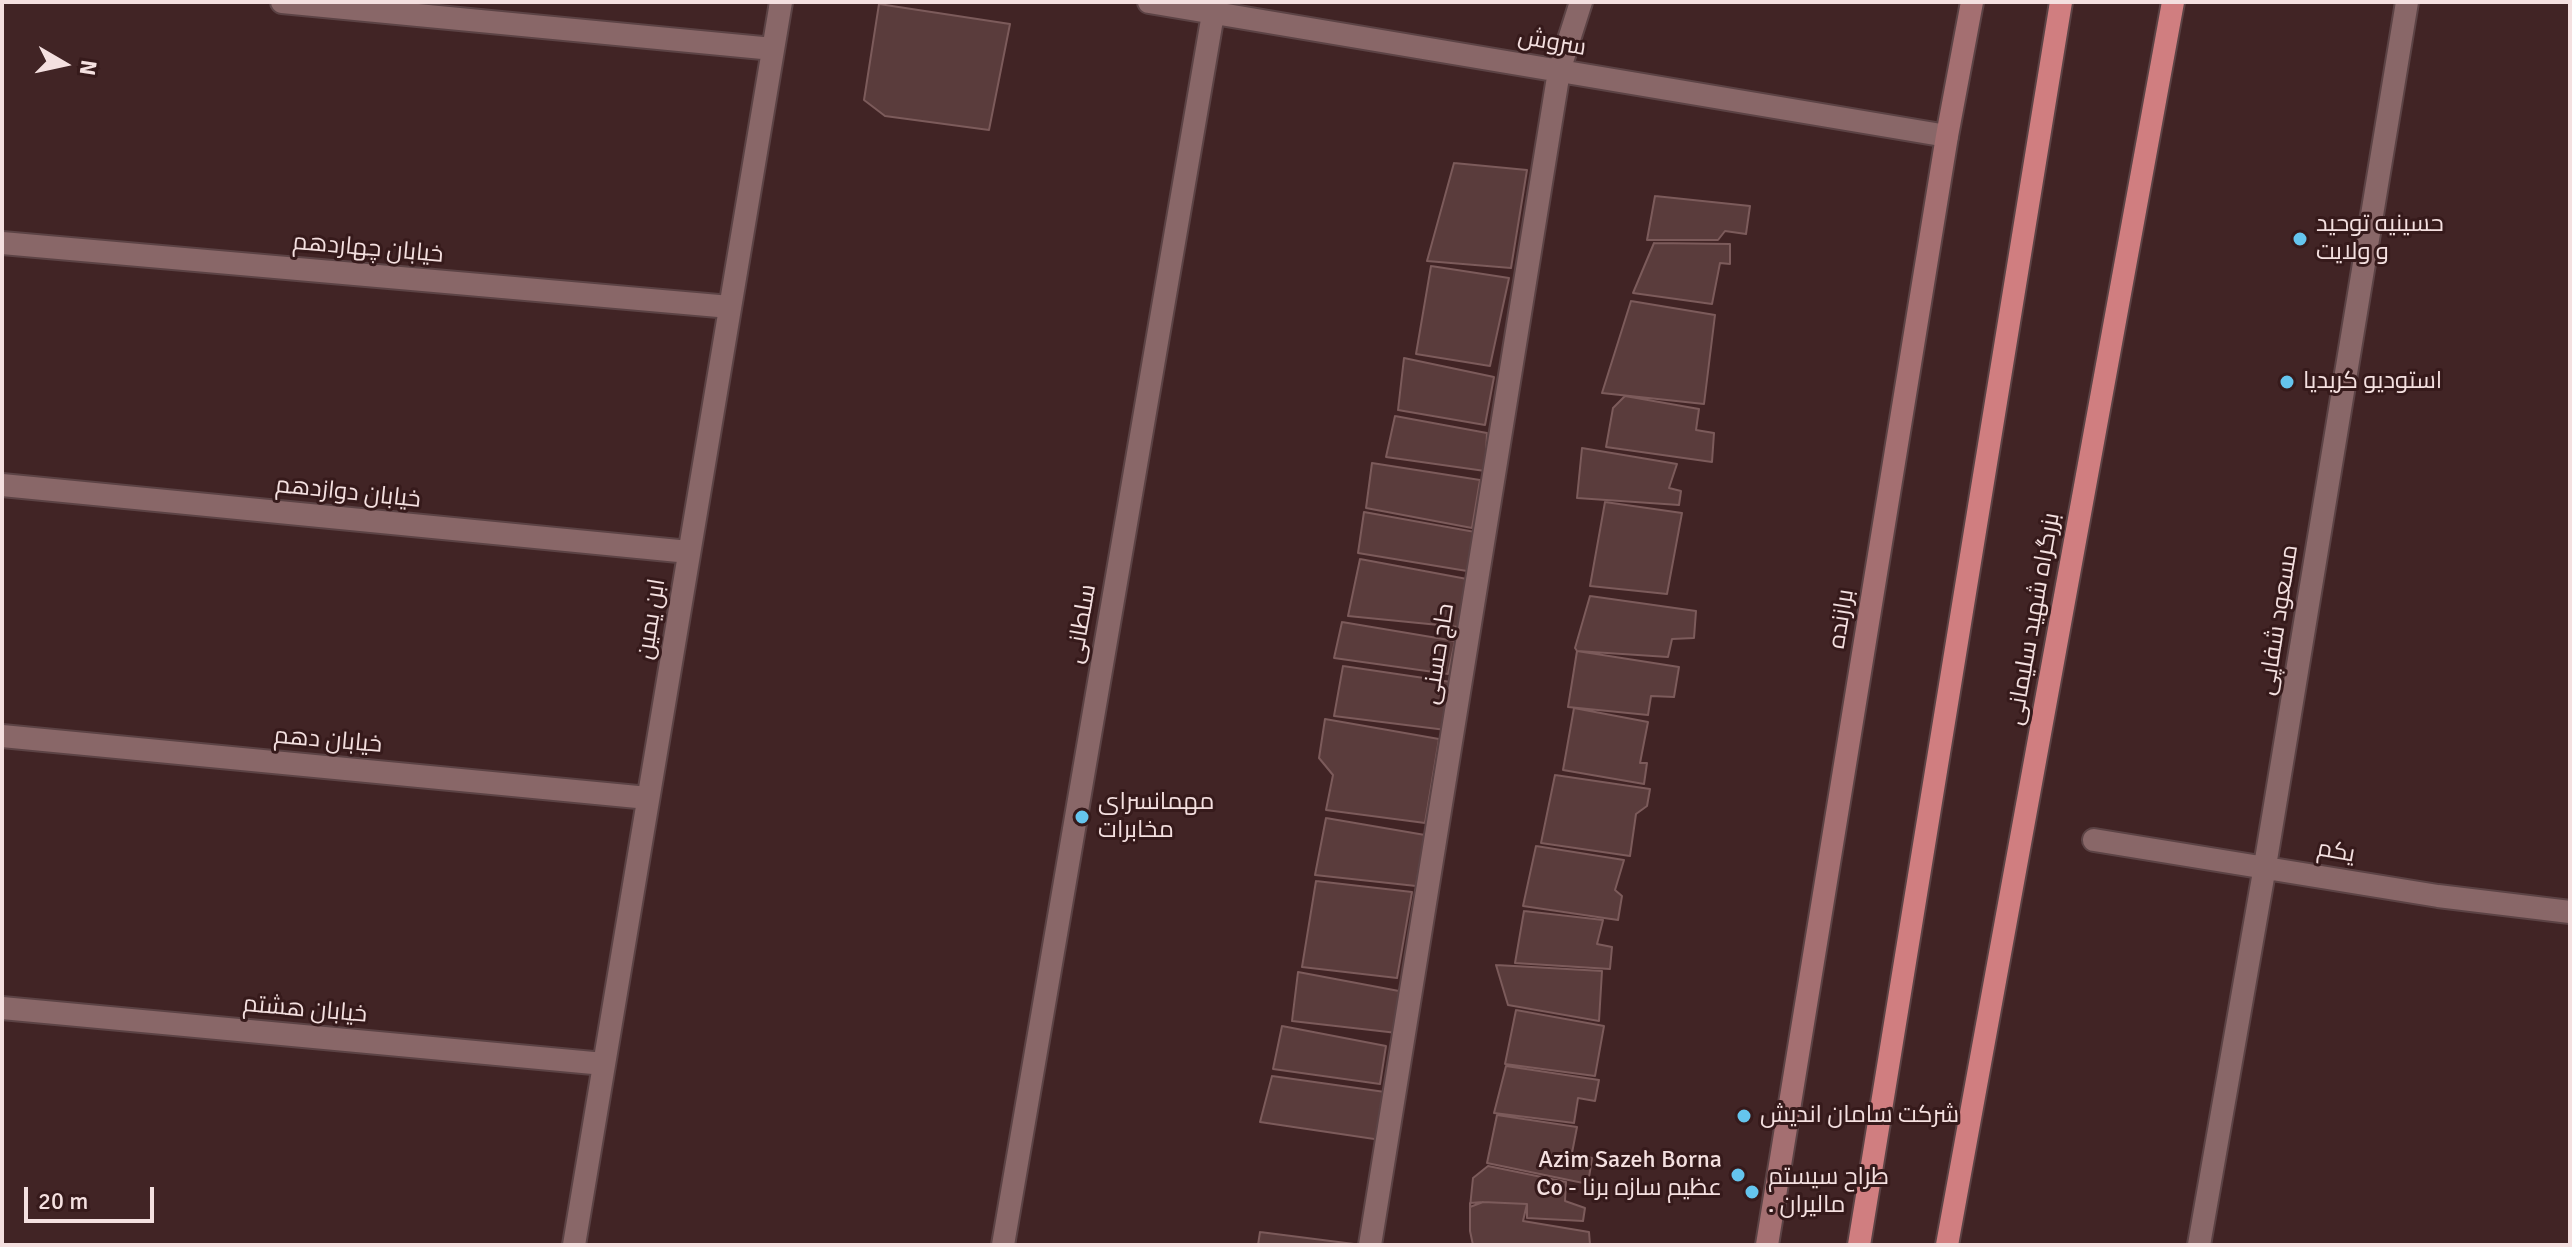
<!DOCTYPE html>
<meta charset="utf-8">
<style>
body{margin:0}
#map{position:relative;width:2572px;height:1247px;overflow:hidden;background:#412425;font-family:Signika,sans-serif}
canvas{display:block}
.frame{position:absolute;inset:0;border:4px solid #f4e0e0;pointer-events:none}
.north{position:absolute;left:24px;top:24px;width:80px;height:80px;-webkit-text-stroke:6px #361a1b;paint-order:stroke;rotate:99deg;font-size:22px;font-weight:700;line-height:32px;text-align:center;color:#f4e0e0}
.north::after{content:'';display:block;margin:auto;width:28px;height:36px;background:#f4e0e0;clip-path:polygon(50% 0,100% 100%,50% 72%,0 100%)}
.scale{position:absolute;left:24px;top:1187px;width:130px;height:36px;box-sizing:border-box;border:4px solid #f4e0e0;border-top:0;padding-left:10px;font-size:24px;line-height:28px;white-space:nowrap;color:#f4e0e0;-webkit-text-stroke:6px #361a1b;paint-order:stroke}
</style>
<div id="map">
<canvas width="2572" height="1247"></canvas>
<div class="frame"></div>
<div class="north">N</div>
<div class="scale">20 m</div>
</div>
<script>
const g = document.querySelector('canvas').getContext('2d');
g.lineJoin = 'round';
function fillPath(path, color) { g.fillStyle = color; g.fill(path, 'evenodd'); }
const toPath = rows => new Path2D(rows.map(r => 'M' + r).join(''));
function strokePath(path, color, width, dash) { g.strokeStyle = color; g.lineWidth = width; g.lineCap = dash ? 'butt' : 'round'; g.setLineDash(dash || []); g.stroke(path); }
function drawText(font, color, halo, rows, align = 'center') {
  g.font = font + ' Signika,Cairo,sans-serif'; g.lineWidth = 6; g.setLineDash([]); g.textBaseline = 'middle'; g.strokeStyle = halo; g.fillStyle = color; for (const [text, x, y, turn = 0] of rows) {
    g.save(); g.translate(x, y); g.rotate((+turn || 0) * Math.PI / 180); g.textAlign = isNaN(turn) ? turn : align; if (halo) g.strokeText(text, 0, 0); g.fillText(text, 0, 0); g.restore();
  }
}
const building = toPath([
 [879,4,1010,24,989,130,885,116,864,100,879,4],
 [1454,163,1527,170,1511,268,1427,261,1454,163],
 [1655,196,1750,206,1746,234,1725,231,1718,240,1647,240,1655,196],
 [1654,243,1730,244,1730,264,1720,263,1712,304,1633,293,1654,243],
 [1431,266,1509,278,1490,366,1416,354,1431,266],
 [1631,301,1715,315,1704,404,1602,393,1631,301],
 [1404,358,1494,377,1485,425,1398,410,1404,358],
 [1625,396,1699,409,1696,430,1714,433,1712,462,1606,447,1613,408,1625,396],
 [1395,416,1487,433,1485,471,1386,457,1395,416],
 [1582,448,1677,464,1669,488,1681,491,1679,505,1577,498,1582,448],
 [1372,463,1480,480,1472,528,1366,508,1372,463],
 [1605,502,1682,513,1667,594,1590,586,1605,502],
 [1364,512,1475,532,1467,571,1358,553,1364,512],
 [1360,559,1467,579,1459,627,1348,616,1360,559],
 [1590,596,1696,611,1694,638,1672,639,1668,657,1577,651,1575,648,1590,596],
 [1342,622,1455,641,1448,674,1334,658,1342,622],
 [1577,651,1679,667,1674,697,1651,696,1648,715,1568,707,1577,651],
 [1343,666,1451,682,1446,730,1334,716,1343,666],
 [1574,708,1648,722,1640,763,1647,763,1644,784,1563,770,1574,708],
 [1325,719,1439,739,1425,823,1326,810,1333,775,1319,758,1325,719],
 [1555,775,1650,789,1647,806,1636,814,1630,856,1541,843,1555,775],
 [1326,818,1425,835,1416,886,1315,875,1326,818],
 [1536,846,1624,860,1615,890,1622,896,1618,920,1523,906,1536,846],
 [1316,881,1412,892,1397,978,1302,967,1316,881],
 [1524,911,1603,920,1597,944,1612,947,1610,969,1515,963,1524,911],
 [1496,965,1602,971,1599,1021,1508,1005,1496,965],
 [1298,972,1399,991,1397,1033,1292,1021,1298,972],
 [1516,1010,1604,1026,1595,1076,1505,1064,1516,1010],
 [1282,1026,1386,1046,1380,1084,1273,1069,1282,1026],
 [1506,1066,1599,1080,1595,1101,1578,1098,1574,1123,1494,1113,1506,1066],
 [1272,1076,1385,1092,1381,1140,1260,1122,1272,1076],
 [1497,1115,1577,1127,1572,1153,1592,1158,1588,1184,1487,1163,1497,1115],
 [1488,1166,1566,1182,1565,1201,1585,1208,1583,1221,1527,1218,1527,1204,1483,1202,1470,1207,1473,1178,1488,1166],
 [1483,1202,1527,1204,1523,1221,1589,1232,1590,1245,1473,1245,1470,1231,1470,1203,1483,1202],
 [1260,1232,1354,1244,1354,1245,1258,1245,1260,1232]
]);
fillPath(building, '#5a3c3c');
strokePath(building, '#7c5b5b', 2);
const minor = toPath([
 [282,2,773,49],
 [1149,2,1947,136],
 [2,243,730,307],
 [2,485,689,552],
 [2,736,648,798],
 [2094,840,2438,896,2570,912],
 [2,1008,604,1064],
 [574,1245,781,2],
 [1003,1245,1215,2],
 [1370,1245,1559,71,1581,2],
 [2199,1245,2265,866,2407,2]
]);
const secondary = toPath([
 [1767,1245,1947,136,1972,2]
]);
const trunk = toPath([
 [1859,1245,2061,2],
 [1947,1245,2173,2]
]);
strokePath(minor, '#5c4345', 26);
strokePath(secondary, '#5c4345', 26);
strokePath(trunk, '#5c4345', 26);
strokePath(minor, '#896768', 22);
strokePath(secondary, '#a46f71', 22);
strokePath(trunk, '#d07e80', 22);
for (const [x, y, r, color] of [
 [2300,239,8,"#65c5ee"],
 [2287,382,8,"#65c5ee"],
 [1082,817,8,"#65c5ee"],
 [1744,1116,8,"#65c5ee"],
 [1738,1175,8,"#65c5ee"],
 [1752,1192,8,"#65c5ee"]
]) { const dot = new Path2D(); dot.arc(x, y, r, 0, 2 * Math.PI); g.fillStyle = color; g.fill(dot); strokePath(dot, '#361a1b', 3); }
drawText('24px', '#f4e0e0', '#361a1b', [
 ["سروش",1552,43,10],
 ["خیابان چهاردهم",368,249,5],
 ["خیابان دوازدهم",348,493,6],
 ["ابن یمین",652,619,-81],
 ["برازنده",1842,619,-81],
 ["بزرگراه شهید سلیمانی",2034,619,-80],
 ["مسعود شفاپی",2279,620,-81],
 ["سلطانی",1082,624,-80],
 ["حاج حسنی",1439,654,-81],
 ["خیابان دهم",328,741,5],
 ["یکم",2336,852,10],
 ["خیابان هشتم",305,1010,5]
]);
drawText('24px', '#f4e0e0', '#361a1b', [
 ["حسینیه توحید",2316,225],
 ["و ولایت",2316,253],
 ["استودیو کریدیا",2303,382],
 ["مهمانسرای",1098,803],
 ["مخابرات",1098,831],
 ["شرکت سامان اندیش",1760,1116],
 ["Azim Sazeh Borna",1722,1161,"right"],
 ["Co - عظیم سازه برنا",1722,1189,"right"],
 ["طراح سیستم",1768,1178],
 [". مالیران",1768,1206]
], 'left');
</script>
